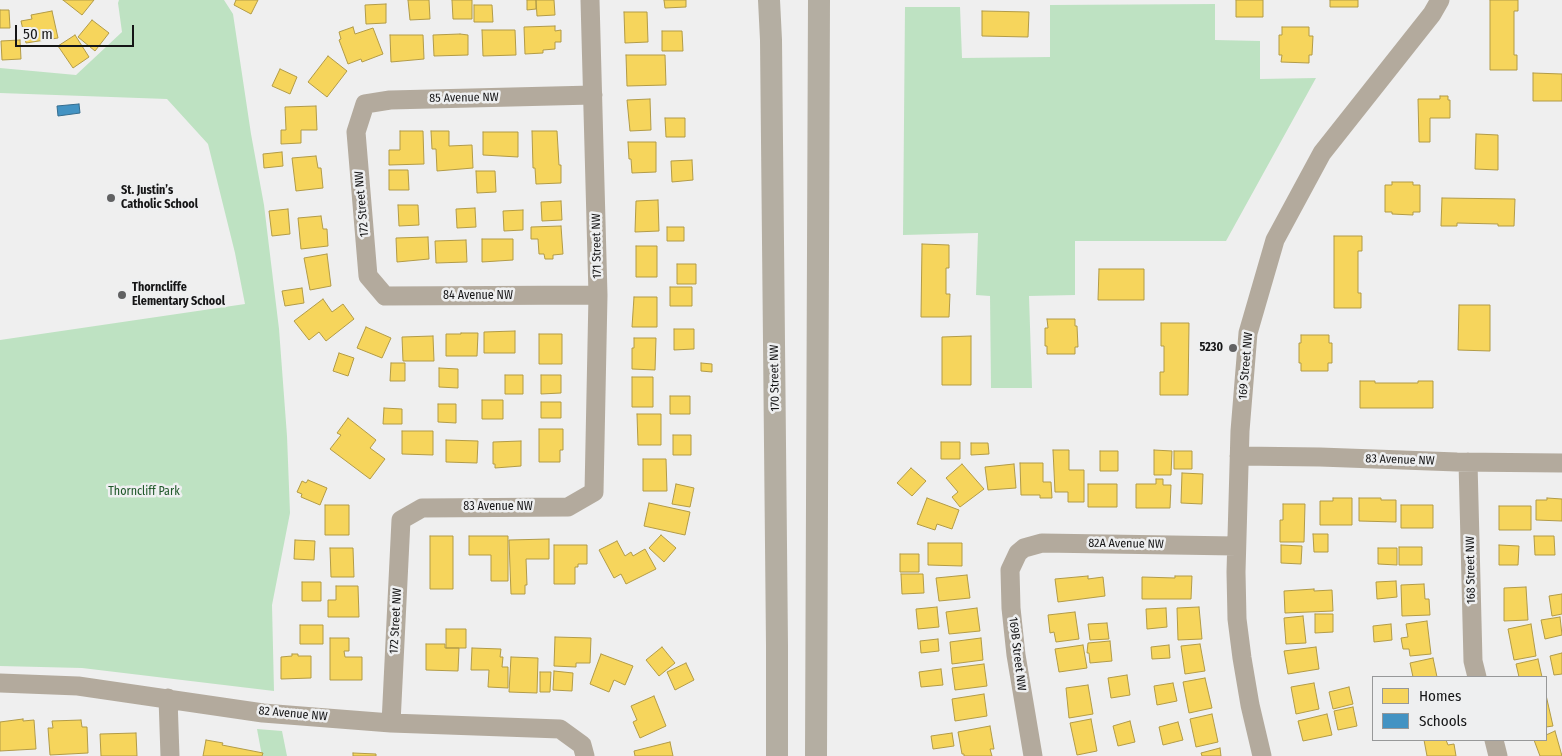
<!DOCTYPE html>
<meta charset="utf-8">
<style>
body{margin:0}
#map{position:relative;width:1562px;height:756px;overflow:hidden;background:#efefef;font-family:"Fira Sans Condensed",sans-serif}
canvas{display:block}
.legend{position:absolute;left:1372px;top:676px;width:175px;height:65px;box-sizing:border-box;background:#eeeff0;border:1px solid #979899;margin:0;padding:6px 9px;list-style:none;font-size:15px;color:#151516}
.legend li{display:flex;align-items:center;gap:10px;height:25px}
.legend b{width:25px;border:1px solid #979899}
.scale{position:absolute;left:15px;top:25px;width:119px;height:22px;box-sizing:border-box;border:2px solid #151516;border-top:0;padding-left:6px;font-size:15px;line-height:18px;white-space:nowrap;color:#151516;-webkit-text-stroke:4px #eeeff0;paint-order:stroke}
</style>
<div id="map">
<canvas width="1562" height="756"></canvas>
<ul class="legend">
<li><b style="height:14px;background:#f6d55c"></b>Homes</li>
<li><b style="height:14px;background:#4393c3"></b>Schools</li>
</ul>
<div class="scale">50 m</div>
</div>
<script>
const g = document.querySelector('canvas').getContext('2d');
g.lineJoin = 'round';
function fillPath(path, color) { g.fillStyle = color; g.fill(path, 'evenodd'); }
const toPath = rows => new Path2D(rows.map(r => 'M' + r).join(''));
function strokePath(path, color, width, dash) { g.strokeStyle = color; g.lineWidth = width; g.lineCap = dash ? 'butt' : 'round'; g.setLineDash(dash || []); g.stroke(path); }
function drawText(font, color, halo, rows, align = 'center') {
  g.font = font + ' "Fira Sans Condensed",sans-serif'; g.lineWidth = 5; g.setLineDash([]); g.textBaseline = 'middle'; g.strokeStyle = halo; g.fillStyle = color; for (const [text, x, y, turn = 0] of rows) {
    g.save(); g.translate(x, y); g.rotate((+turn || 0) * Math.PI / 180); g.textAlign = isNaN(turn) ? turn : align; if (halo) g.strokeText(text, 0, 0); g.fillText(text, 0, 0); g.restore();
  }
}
fillPath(toPath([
 [119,0,224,0,233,14,251,134,264,205,279,329,287,436,290,513,272,605,274,691,82,668,0,666,0,340,245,304,235,253,208,144,167,99,0,93,0,68,76,75,122,32,118,3],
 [1215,4,1215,40,1260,41,1260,79,1316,78,1226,241,1075,241,1075,295,1029,296,1032,388,991,388,990,296,976,295,978,233,903,235,905,7,960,7,962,58,1050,57,1050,5],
 [257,729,282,731,287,756,262,756]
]), '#bee2c2');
const homes = toPath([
 [63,0,94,0,82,15,63,0],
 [236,0,258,0,251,14,234,5,236,0],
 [408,0,429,0,430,19,410,20,408,0],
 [452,0,472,0,472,19,453,19,452,0],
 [527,0,536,0,536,9,527,10,527,0],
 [536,0,554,0,555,15,537,16,536,0],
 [664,0,686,0,686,7,665,8,664,0],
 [1236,0,1263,0,1263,17,1236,17,1236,0],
 [1330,0,1358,0,1358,7,1330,7,1330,0],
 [1490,0,1518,0,1518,11,1514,11,1514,55,1517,55,1517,70,1490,70,1490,0],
 [386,4,386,23,366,24,365,5,386,4],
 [474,5,492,5,493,22,474,22,474,5],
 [0,10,9,10,10,28,0,28,0,10],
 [52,11,58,38,26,43,21,21,32,19,31,15,52,11],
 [982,11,1029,12,1028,37,982,36,982,11],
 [624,12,647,12,648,42,625,43,624,12],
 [92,20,109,33,95,51,78,37,92,20],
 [555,26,555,31,561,30,561,42,555,42,555,49,543,50,543,53,525,54,524,27,555,26],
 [353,27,355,34,373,28,383,54,362,62,361,59,348,64,339,40,341,39,339,32,353,27],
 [1282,27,1309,27,1309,36,1313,36,1312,55,1309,55,1309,63,1281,62,1282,55,1279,55,1279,35,1282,35,1282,27],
 [482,30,515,30,516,55,483,56,482,30],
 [662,31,682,31,683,51,662,51,662,31],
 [460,34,468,35,468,55,434,56,433,35,460,34],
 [75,35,89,57,73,68,58,46,75,35],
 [390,35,423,35,424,59,391,62,390,35],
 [20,40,21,59,2,60,1,41,20,40],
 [626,55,665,55,666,85,627,86,626,55],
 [328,56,347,71,327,97,308,82,328,56],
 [280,69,297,77,290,94,272,86,280,69],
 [1533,73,1562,74,1562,101,1533,101,1533,73],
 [1440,96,1448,96,1448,100,1450,100,1450,118,1430,118,1430,142,1419,142,1418,99,1440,99,1440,96],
 [650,99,651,130,630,131,627,100,650,99],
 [316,106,317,130,301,130,301,143,281,144,281,130,286,130,285,107,316,106],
 [665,118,685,118,685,137,666,137,665,118],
 [400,131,423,131,424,164,389,165,389,150,400,150,400,131],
 [431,131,449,131,449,146,472,145,473,168,437,171,436,149,432,149,431,131],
 [532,131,557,131,559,165,561,165,561,183,536,184,535,168,533,168,532,131],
 [483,132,518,132,518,157,483,155,483,132],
 [1476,134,1498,135,1498,170,1475,169,1476,134],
 [628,142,656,142,656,172,632,173,631,159,629,159,628,142],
 [282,152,283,166,264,168,263,154,282,152],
 [316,156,318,168,321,168,323,188,296,191,292,158,316,156],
 [692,160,693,180,672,182,671,161,692,160],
 [389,170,408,170,409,190,389,190,389,170],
 [476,171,495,171,496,192,477,193,476,171],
 [1392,182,1413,182,1413,185,1420,185,1420,212,1413,212,1413,215,1392,214,1392,212,1385,212,1385,185,1392,185,1392,182],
 [1442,198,1515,199,1514,226,1498,226,1498,224,1457,223,1457,226,1441,226,1442,198],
 [658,200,659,231,635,232,636,201,658,200],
 [561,201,562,220,542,221,541,202,561,201],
 [398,205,418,205,419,225,399,226,398,205],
 [475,208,476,227,457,228,456,209,475,208],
 [288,209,290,234,272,236,269,211,288,209],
 [523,210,523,230,504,231,503,211,523,210],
 [321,216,323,229,327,229,328,246,301,249,298,218,321,216],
 [561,226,563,254,553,255,553,259,545,259,544,254,539,254,538,239,531,239,531,227,561,226],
 [667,227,684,227,684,241,667,241,667,227],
 [1334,236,1362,236,1362,251,1358,251,1358,293,1361,293,1361,308,1334,308,1334,236],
 [428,237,429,259,397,262,396,238,428,237],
 [482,239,513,239,513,260,482,262,482,239],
 [466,240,467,262,436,263,435,241,466,240],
 [922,244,949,245,949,268,946,268,946,294,950,294,949,317,921,317,922,244],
 [636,246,657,246,657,277,636,277,636,246],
 [327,254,331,286,310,290,304,258,327,254],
 [677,264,696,264,696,284,677,284,677,264],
 [1099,269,1144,269,1144,300,1098,300,1099,269],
 [670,287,692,287,692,306,670,306,670,287],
 [302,288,304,303,285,306,282,291,302,288],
 [634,297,657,297,657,327,632,327,634,297],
 [323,299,332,312,343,304,354,319,326,341,319,332,309,340,294,321,323,299],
 [1459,305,1490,305,1490,351,1458,350,1459,305],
 [1047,319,1075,319,1075,326,1077,326,1078,347,1075,347,1075,354,1047,354,1047,346,1045,346,1045,328,1048,328,1047,319],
 [1161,323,1189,323,1188,395,1160,395,1160,372,1164,372,1164,346,1161,346,1161,323],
 [366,327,391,338,382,358,357,348,366,327],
 [674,329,694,329,694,349,674,350,674,329],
 [515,331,515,353,484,353,484,332,515,331],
 [461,333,478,333,477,356,446,356,446,334,461,334,461,333],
 [539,334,562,334,562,364,539,364,539,334],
 [1301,335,1329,335,1329,343,1332,343,1332,363,1328,363,1328,371,1301,371,1301,363,1299,363,1299,343,1301,343,1301,335],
 [433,336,434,361,403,361,402,337,433,336],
 [971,336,971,385,942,385,942,337,971,336],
 [634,338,656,338,655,370,632,369,632,348,634,348,634,338],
 [339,353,354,358,348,376,333,371,339,353],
 [391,363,405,363,405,381,390,381,391,363],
 [701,363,712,364,712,372,701,371,701,363],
 [439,368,458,369,458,388,439,387,439,368],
 [505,375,523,375,523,394,505,394,505,375],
 [541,375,561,375,561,393,541,394,541,375],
 [632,377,653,377,653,407,632,407,632,377],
 [1360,381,1375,381,1375,383,1418,383,1418,381,1433,381,1433,408,1360,408,1360,381],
 [670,396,690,396,690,414,670,414,670,396],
 [482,400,503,400,503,419,482,419,482,400],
 [541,402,561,402,561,418,541,418,541,402],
 [438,404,456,404,456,423,438,422,438,404],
 [384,408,402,409,402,424,383,424,384,408],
 [637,414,661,414,661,445,638,445,637,414],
 [348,418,376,440,370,448,385,459,370,479,330,449,341,435,337,433,348,418],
 [539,429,563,429,563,450,560,450,560,462,539,462,539,429],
 [402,431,433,431,433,455,402,454,402,431],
 [673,435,691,435,691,455,673,455,673,435],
 [446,440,478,441,477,463,446,462,446,440],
 [521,441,521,466,495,468,495,464,493,464,493,442,521,441],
 [941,442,960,442,960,459,941,459,941,442],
 [971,443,988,443,989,454,971,455,971,443],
 [1053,450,1069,450,1069,470,1084,470,1084,502,1068,502,1068,492,1055,492,1053,450],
 [1154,450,1172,451,1171,475,1154,475,1154,450],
 [1100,451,1118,451,1118,471,1100,471,1100,451],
 [1174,451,1192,451,1192,469,1174,469,1174,451],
 [643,459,666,459,667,491,643,491,643,459],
 [1020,463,1043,463,1043,482,1051,482,1052,498,1040,498,1040,495,1021,495,1020,463],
 [962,464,984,489,960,507,952,497,958,492,946,478,962,464],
 [1014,464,1016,488,988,490,985,467,1014,464],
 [911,468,926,481,912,496,897,483,911,468],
 [1182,473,1203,474,1202,504,1181,503,1182,473],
 [1156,479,1163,479,1163,485,1171,485,1170,508,1136,508,1136,484,1156,484,1156,479],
 [308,480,327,488,320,505,301,497,302,494,297,492,302,481,306,483,308,480],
 [676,484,694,488,690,507,672,504,676,484],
 [1088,484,1117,484,1117,507,1088,507,1088,484],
 [927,498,959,510,952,529,937,524,935,530,917,524,927,498],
 [1333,498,1352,498,1352,525,1320,525,1320,501,1333,501,1333,498],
 [1359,498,1381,498,1381,500,1396,500,1396,522,1359,521,1359,498],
 [1547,498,1562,499,1562,521,1536,520,1536,500,1547,500,1547,498],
 [649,503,690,512,685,535,644,526,649,503],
 [1283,504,1305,504,1304,542,1280,542,1280,520,1283,520,1283,504],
 [325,505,349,505,349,535,325,535,325,505],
 [1401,505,1433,505,1433,528,1401,528,1401,505],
 [1499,506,1531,506,1531,530,1499,530,1499,506],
 [1313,534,1328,534,1328,552,1314,552,1313,534],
 [661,535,676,548,664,562,649,548,661,535],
 [430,536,453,536,453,589,430,589,430,536],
 [469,536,508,536,508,581,491,581,491,555,469,555,469,536],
 [1534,536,1554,536,1555,555,1535,555,1534,536],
 [549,539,549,559,526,559,527,585,525,585,525,594,511,594,509,540,549,539],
 [295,540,315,541,314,560,294,559,295,540],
 [617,541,625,556,631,552,633,556,645,549,656,569,626,584,621,574,614,578,599,550,617,541],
 [928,543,962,543,962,566,928,565,928,543],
 [554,545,587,545,587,564,578,564,578,567,575,567,575,584,554,584,554,545],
 [1281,545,1302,546,1301,564,1281,563,1281,545],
 [1499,545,1519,546,1518,565,1499,565,1499,545],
 [1399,547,1422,547,1422,565,1399,565,1399,547],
 [330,548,353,548,354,577,331,577,330,548],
 [1378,548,1397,548,1397,565,1378,564,1378,548],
 [900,554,919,554,919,572,900,572,900,554],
 [901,574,923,574,924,593,902,594,901,574],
 [967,575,970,598,939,601,936,578,967,575],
 [1088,576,1088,579,1103,577,1105,596,1058,602,1055,579,1088,576],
 [1175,576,1192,576,1191,599,1142,599,1142,577,1175,578,1175,576],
 [1396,581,1397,597,1377,599,1376,582,1396,581],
 [302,582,321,582,321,601,302,601,302,582],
 [1424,584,1425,599,1429,599,1430,615,1402,616,1401,585,1424,584],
 [336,586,358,586,359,617,328,617,328,600,336,600,336,586],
 [1526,587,1528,620,1504,621,1504,588,1526,587],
 [1314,589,1314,591,1332,590,1333,611,1285,613,1284,591,1314,589],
 [1562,594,1562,614,1552,616,1549,596,1562,594],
 [937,607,939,627,918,629,916,609,937,607],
 [1199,607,1202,639,1178,640,1177,608,1199,607],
 [977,608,980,631,949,634,946,612,977,608],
 [1166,608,1167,627,1147,629,1146,609,1166,608],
 [1075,612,1079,639,1056,642,1054,632,1050,633,1048,615,1075,612],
 [1315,614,1333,614,1333,632,1315,633,1315,614],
 [1303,616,1306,643,1286,644,1284,618,1303,616],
 [1560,617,1562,635,1545,639,1541,620,1560,617],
 [1427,621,1431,654,1410,656,1409,649,1403,649,1401,638,1408,637,1406,624,1427,621],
 [1107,623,1109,639,1090,640,1088,624,1107,623],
 [1391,624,1392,640,1374,642,1373,626,1391,624],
 [1531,624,1536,656,1514,660,1508,629,1531,624],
 [300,625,323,625,323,644,300,644,300,625],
 [446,629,466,629,466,648,446,648,446,629],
 [555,637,591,638,590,663,576,663,576,667,554,666,555,637],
 [330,638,349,638,349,651,344,651,345,657,362,657,362,680,330,680,330,638],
 [981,638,983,660,952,664,950,642,981,638],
 [938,639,939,651,921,653,920,641,938,639],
 [1110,641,1112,661,1090,663,1089,653,1087,653,1088,643,1110,641],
 [426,644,445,644,445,648,459,648,458,671,426,670,426,644],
 [1200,644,1205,671,1185,674,1181,646,1200,644],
 [1083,645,1087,668,1059,672,1055,649,1083,645],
 [1169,645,1170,658,1152,659,1151,647,1169,645],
 [662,647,675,663,659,676,646,660,662,647],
 [1316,647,1319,669,1288,674,1284,651,1316,647],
 [472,648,501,649,500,657,503,657,502,667,508,667,508,688,488,687,489,670,471,670,472,648],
 [1562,653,1562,674,1554,675,1550,656,1562,653],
 [292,654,298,654,298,656,311,656,311,678,281,679,281,657,292,656,292,654],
 [601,654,633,666,625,685,614,680,609,692,590,684,601,654],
 [511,657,538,658,537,693,509,692,511,657],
 [1433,658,1437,677,1413,677,1410,663,1433,658],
 [1538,659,1542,677,1519,677,1516,664,1538,659],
 [686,663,694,680,675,690,667,672,686,663],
 [984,664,987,686,955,690,952,668,984,664],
 [941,669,943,685,921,687,919,672,941,669],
 [554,671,573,673,572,691,553,690,554,671],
 [540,672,551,672,550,692,540,692,540,672],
 [1127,675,1130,695,1111,698,1108,678,1127,675],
 [1205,678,1212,708,1189,713,1183,682,1205,678],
 [1173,683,1177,701,1157,705,1154,686,1173,683],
 [1314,683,1319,709,1296,714,1291,687,1314,683],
 [1088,685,1093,714,1069,718,1066,688,1088,685],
 [1349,687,1353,704,1333,709,1329,692,1349,687],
 [984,694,987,716,955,721,952,699,984,694],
 [1546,695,1553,726,1546,727,1546,695],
 [654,696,666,726,640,738,633,722,637,720,631,706,654,696],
 [1353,707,1357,726,1338,730,1334,711,1353,707],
 [1212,714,1218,742,1196,747,1190,719,1212,714],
 [1327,714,1332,735,1303,741,1298,721,1327,714],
 [23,719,23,721,34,720,36,749,0,751,0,722,23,719],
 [1091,719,1097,751,1077,755,1070,723,1091,719],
 [81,720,82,727,87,727,88,753,50,755,48,728,53,728,52,721,81,720],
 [1130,721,1135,742,1118,746,1113,726,1130,721],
 [1178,722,1183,740,1163,745,1159,727,1178,722],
 [990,726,994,749,990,749,992,756,964,756,964,754,962,754,958,732,990,726],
 [1555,731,1562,756,1540,756,1534,740,1546,740,1546,735,1555,731],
 [136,733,137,756,101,756,100,734,136,733],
 [952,733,954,746,933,749,931,736,952,733],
 [206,740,223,743,222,745,263,753,262,756,203,756,206,740],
 [1424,740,1446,740,1448,745,1454,744,1456,756,1427,756,1424,740],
 [670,742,673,756,635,756,634,751,670,742],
 [1220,748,1221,756,1202,756,1201,753,1220,748],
 [353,753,376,754,376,756,353,756,353,753]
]);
fillPath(homes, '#f6d55c');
strokePath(homes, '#b29b47', 1);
const schools = toPath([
 [79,104,80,113,58,116,57,106,79,104]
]);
fillPath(schools, '#4393c3');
strokePath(schools, '#356d8f', 1);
strokePath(toPath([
 [593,95,390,100,365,104,356,132,368,276,385,296,598,295],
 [1239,456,1320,457,1457,462,1562,463],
 [1468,462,1473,661,1477,677],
 [0,683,78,686,263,713,391,723,560,729,582,745,585,756],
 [168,698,170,756],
 [391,723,401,520,422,508,568,507,594,492,598,295,590,0],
 [1494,740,1498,756],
 [1033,756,1016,655,1011,608,1010,570,1018,553,1024,548,1042,543,1236,546],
 [1262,756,1250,705,1242,658,1237,619,1236,572,1240,431,1248,333,1275,240,1322,153,1432,14,1440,0]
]), '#b3aa9d', 19);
strokePath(toPath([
 [769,0,771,40,777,645,777,756],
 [816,756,819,0]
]), '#b4aea2', 22);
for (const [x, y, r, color] of [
 [111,198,5,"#616162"],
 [122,295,5,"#616162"],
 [1233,348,5,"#616162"]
]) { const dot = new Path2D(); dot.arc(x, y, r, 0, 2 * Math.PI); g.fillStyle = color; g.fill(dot); strokePath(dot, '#eeeff0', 2); }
drawText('12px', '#151516', '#eeeff0', [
 ["85 Avenue NW",464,98,-1],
 ["172 Street NW",362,204,-95],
 ["171 Street NW",597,246,-91],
 ["84 Avenue NW",478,296],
 ["169 Street NW",1246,366,-85],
 ["170 Street NW",775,378,-91],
 ["83 Avenue NW",1400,460,2],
 ["83 Avenue NW",498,507],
 ["82A Avenue NW",1126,544,1],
 ["168 Street NW",1471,570,-91],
 ["172 Street NW",396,621,-87],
 ["169B Street NW",1017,654,83],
 ["82 Avenue NW",293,714,5]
]);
drawText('bold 12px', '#151516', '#eeeff0', [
 ["St. Justin’s",121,191],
 ["Catholic School",121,205],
 ["Thorncliffe",132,288],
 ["Elementary School",132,302],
 ["5230",1223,348,"right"]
], 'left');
drawText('12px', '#1f5729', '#eeeff0', [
 ["Thorncliff Park",144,492]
]);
</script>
